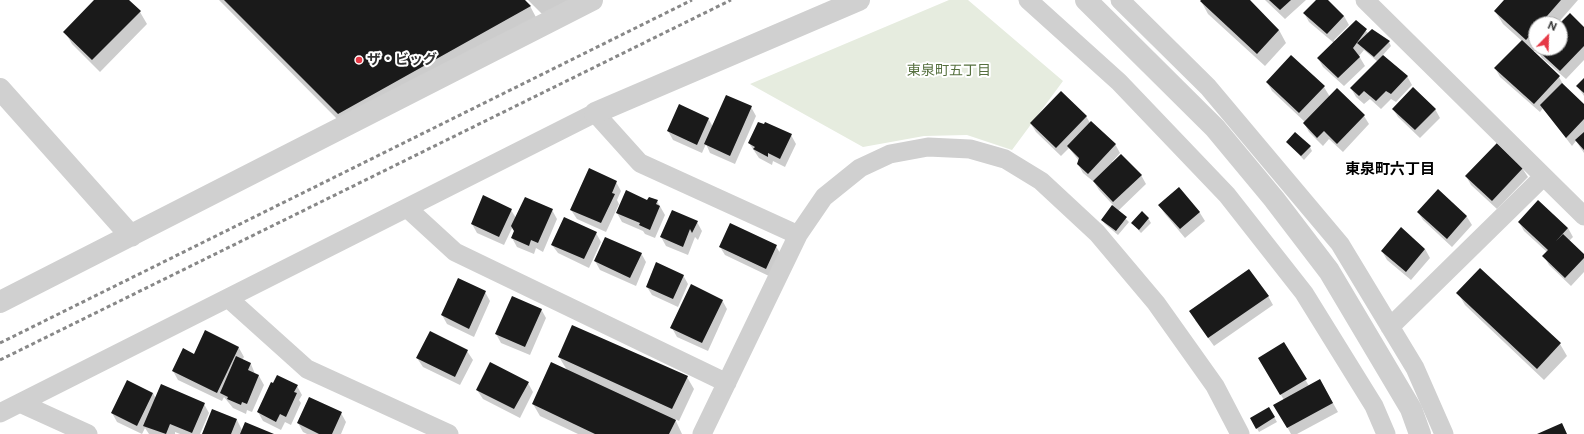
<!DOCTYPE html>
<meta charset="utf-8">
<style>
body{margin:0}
#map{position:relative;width:1584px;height:434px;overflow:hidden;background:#fff;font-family:"Public Sans",sans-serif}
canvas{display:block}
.north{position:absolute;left:1528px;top:16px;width:40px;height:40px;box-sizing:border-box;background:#fff;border:1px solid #adadad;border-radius:50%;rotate:23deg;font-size:11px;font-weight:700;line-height:16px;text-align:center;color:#333}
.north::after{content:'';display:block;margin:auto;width:14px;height:18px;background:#e63946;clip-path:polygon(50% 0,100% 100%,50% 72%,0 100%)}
</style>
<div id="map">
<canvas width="1584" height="434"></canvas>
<div class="north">N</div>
</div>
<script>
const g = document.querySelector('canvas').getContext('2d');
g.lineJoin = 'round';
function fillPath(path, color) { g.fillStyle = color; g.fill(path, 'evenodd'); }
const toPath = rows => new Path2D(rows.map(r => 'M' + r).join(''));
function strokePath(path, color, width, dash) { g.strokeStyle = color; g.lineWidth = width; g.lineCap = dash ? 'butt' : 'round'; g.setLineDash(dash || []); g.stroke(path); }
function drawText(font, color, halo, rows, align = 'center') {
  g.font = font + ' "Public Sans","Noto Sans JP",sans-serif'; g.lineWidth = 4; g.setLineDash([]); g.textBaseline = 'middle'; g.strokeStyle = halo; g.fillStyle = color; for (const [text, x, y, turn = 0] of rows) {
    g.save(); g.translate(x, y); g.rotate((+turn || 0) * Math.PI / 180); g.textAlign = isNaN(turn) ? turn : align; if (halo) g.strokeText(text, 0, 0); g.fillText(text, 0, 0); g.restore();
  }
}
fillPath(toPath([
 [949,0,968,0,1063,81,1012,150,967,135,924,136,863,147,750,84]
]), '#e6ecdf');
fillPath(toPath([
 [96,0,128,0,140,12,147,24,100,72,72,44,65,32],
 [219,0,524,0,530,6,538,21,347,129],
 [528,0,577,0,546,18],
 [1202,0,1248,0,1279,30,1286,43,1265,66,1208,14,1201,1],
 [1265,0,1306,0,1285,19],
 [1318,0,1327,0,1344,16,1349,25,1334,40,1335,42,1356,21,1369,34,1389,42,1391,46,1382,56,1407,76,1412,85,1396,102,1391,99,1381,109,1370,99,1364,104,1356,97,1351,88,1378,62,1364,50,1359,56,1365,66,1344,86,1323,67,1318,58,1334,43,1309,22,1304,13],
 [1505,0,1578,0,1557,24,1536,24,1536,48,1560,48,1584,28,1584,60,1566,79,1542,58,1536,48,1533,52,1559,77,1564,86,1584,106,1584,153,1576,141,1572,146,1543,108,1540,112,1500,77,1495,68,1522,41,1503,24,1495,11],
 [1584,79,1584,96,1577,86],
 [1267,82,1324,87,1330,97,1364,116,1369,124,1343,152,1329,139,1323,146,1309,132,1304,123,1305,122,1272,91],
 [751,107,756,116,735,164,710,153,706,144,702,153,673,140,668,131,708,118,713,127],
 [1393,109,1435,109,1440,118,1420,138,1398,117],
 [1086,116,1090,123,1115,144,1120,153,1112,162,1141,175,1146,184,1118,211,1129,222,1118,235,1105,224,1102,220,1113,205,1099,190,1094,182,1083,173,1078,164,1079,161,1069,148,1061,156,1036,132,1031,124],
 [791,135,796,144,785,167,773,161,772,165,759,158,749,143],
 [1287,142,1310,147,1312,151,1304,160],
 [1522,168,1528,177,1497,209,1471,185,1466,176],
 [616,182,621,191,617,200,619,204,606,232,577,219,571,210],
 [1179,189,1200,213,1205,221,1185,238,1165,214,1159,205],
 [1438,190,1467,217,1472,225,1452,247,1423,220,1418,212],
 [648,201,657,201,665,215,655,238,645,234,643,231,622,222,617,213],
 [511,210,516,218,552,210,557,219,543,252,536,248,534,254,517,247,512,238,515,231,513,226,504,245,477,233,472,224],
 [1148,218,1151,223,1141,233,1132,223],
 [697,222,702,231,698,240,695,237,688,255,666,246,661,237],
 [1519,222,1568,228,1573,237,1569,241,1584,255,1584,272,1571,286,1549,265,1544,256,1547,252,1524,231],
 [596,233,601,242,589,268,558,253,552,245],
 [776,246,781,255,771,277,725,255,720,247],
 [1425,249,1430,258,1411,280,1387,260,1382,251],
 [641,253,646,262,636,286,600,270,595,261],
 [683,275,688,284,678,307,652,295,647,287],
 [485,292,490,301,474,337,447,324,442,315],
 [1458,293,1560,344,1567,356,1544,380,1465,305],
 [1268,296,1273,305,1214,346,1195,320],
 [722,300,727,309,708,351,677,337,672,328],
 [541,309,546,318,530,355,501,343,496,334],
 [206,332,239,348,244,357,242,360,251,364,255,374,259,376,264,385,252,412,247,410,246,414,233,408,224,397,222,401,178,380,173,371,194,355],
 [1284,343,1309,386,1320,380,1338,412,1297,434,1291,434,1275,405,1284,400,1259,358],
 [467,351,473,360,460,385,423,367,417,358],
 [559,357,687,377,694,389,679,421,675,419,682,434,578,434,540,416,533,404,567,370],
 [271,383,297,386,302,395,299,400,301,403,291,425,285,422,281,430,263,421,258,412],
 [528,383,533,392,520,418,483,399,477,390],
 [153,393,156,399,204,404,209,413,200,434,180,434,175,432,175,434,149,434,145,428,142,434,117,422,112,413],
 [309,398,341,413,346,422,341,434,307,434,303,432,298,423],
 [1269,408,1277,422,1259,432,1251,418],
 [237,420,242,430,271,434,203,434]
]), '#0003');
fillPath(toPath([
 [94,0,129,0,141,11,92,60,63,32],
 [224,0,525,0,531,6,338,114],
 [1201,0,1250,0,1279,30,1257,54,1200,1],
 [1269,0,1291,0,1280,10],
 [1316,0,1328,0,1344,16,1327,34,1303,13],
 [1504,0,1561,0,1540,24,1536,24,1536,29,1526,40,1494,11],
 [1570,13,1584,27,1584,46,1560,71,1535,48,1560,48,1559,24],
 [1356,20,1367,29,1353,48,1360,57,1338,78,1317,58],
 [1372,29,1390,41,1374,57,1357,43],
 [1522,40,1560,76,1534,104,1494,68],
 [1291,55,1325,86,1299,113,1266,82],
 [1383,55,1408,76,1391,94,1386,91,1376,101,1364,91,1359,96,1350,88],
 [1584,78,1584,93,1576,86],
 [1562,83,1584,104,1584,119,1566,138,1540,105],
 [1413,87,1436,109,1415,130,1392,109],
 [1337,88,1365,115,1337,144,1324,131,1317,138,1303,123],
 [1061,91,1087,116,1056,148,1030,123],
 [726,95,752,106,730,156,704,144],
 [679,104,709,118,697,145,667,131],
 [1091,121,1116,144,1088,174,1077,164,1079,158,1067,146],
 [758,122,764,124,765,122,792,134,780,159,768,153,768,157,753,149,755,147,748,143],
 [1295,132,1311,146,1301,156,1286,142],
 [1584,132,1584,150,1575,140],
 [1497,143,1523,168,1492,201,1465,176],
 [1121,154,1142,175,1113,202,1093,181],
 [589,168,617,181,612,193,615,194,601,223,570,210],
 [1179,187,1200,212,1180,229,1158,205],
 [1438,189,1467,216,1447,239,1417,212],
 [626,190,647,200,649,197,658,200,656,204,660,206,650,230,639,225,640,223,616,213],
 [483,195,512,209,499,237,471,224],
 [525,197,553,209,538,243,531,240,529,246,511,238,514,231,511,226],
 [1538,200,1568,228,1556,241,1563,234,1584,254,1584,258,1565,278,1542,256,1548,250,1518,222],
 [1112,205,1127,217,1116,231,1101,220],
 [672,210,698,221,692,233,690,229,683,247,660,237],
 [1142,211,1149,218,1139,230,1131,223],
 [564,217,597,232,584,259,551,245],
 [730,223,777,245,766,269,719,247],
 [1401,227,1425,249,1406,272,1381,251],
 [605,237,642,253,630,278,594,261],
 [656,262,684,275,673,299,646,287],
 [1480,268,1561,343,1537,369,1456,293],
 [1249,269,1269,296,1208,338,1189,311],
 [458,278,486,291,469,329,441,315],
 [691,284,723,300,702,343,670,328],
 [512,296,542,309,525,347,495,334],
 [572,325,688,376,672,409,558,357],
 [205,330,239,347,217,393,172,371,183,348,194,354],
 [430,331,468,350,455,377,416,358],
 [1284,342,1307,379,1280,395,1258,358],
 [236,356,251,363,248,370,259,375,247,404,242,402,241,405,227,399,228,397,220,393],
 [490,362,529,382,514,409,476,390],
 [551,362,676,420,669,434,595,434,532,404],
 [277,375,298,385,294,392,297,393,286,417,280,414,276,422,257,412,271,382,273,383],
 [1320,379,1333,403,1287,428,1273,405],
 [127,380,153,393,137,426,111,413],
 [161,384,205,403,192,433,170,424,166,434,143,426],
 [309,397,342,412,332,434,319,434,297,423],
 [1269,407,1275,417,1256,429,1250,418],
 [212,409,237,419,231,434,202,434],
 [245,422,274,434,240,434],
 [1562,423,1567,434,1537,434]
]), '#1a1a1a');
strokePath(toPath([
 [1028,0,1119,82,1227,195,1304,293,1374,406,1386,434],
 [1120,0,1208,87,1340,244,1415,368,1444,434],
 [1365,0,1584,216],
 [407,208,455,252,727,383],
 [228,298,307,369,449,434],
 [1390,327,1543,177],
 [20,403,88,434],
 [0,413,595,113,640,163,798,235],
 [702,434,798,235,824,197,860,168,890,154,928,147,970,149,1005,159,1041,181,1097,233,1156,303,1215,386,1240,434]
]), '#d0d0d0', 19);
strokePath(toPath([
 [1086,0,1215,128,1274,199,1329,271,1411,409,1420,434],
 [0,89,131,236],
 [595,113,859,0],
 [0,302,592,0]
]), '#d0d0d0', 22);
strokePath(toPath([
 [0,343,692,0],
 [0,360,731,0]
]), '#888', 3, [4, 3]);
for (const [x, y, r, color] of [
 [359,60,4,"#e63946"]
]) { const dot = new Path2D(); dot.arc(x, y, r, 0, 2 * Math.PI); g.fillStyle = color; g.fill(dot); strokePath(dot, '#fff', 1.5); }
drawText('bold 14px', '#333', '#fff', [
 ["ザ・ビッグ",367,60]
], 'left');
drawText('14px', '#56703f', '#fff', [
 ["東泉町五丁目",949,71]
]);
drawText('bold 15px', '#000', '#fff', [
 ["東泉町六丁目",1390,169]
]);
</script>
